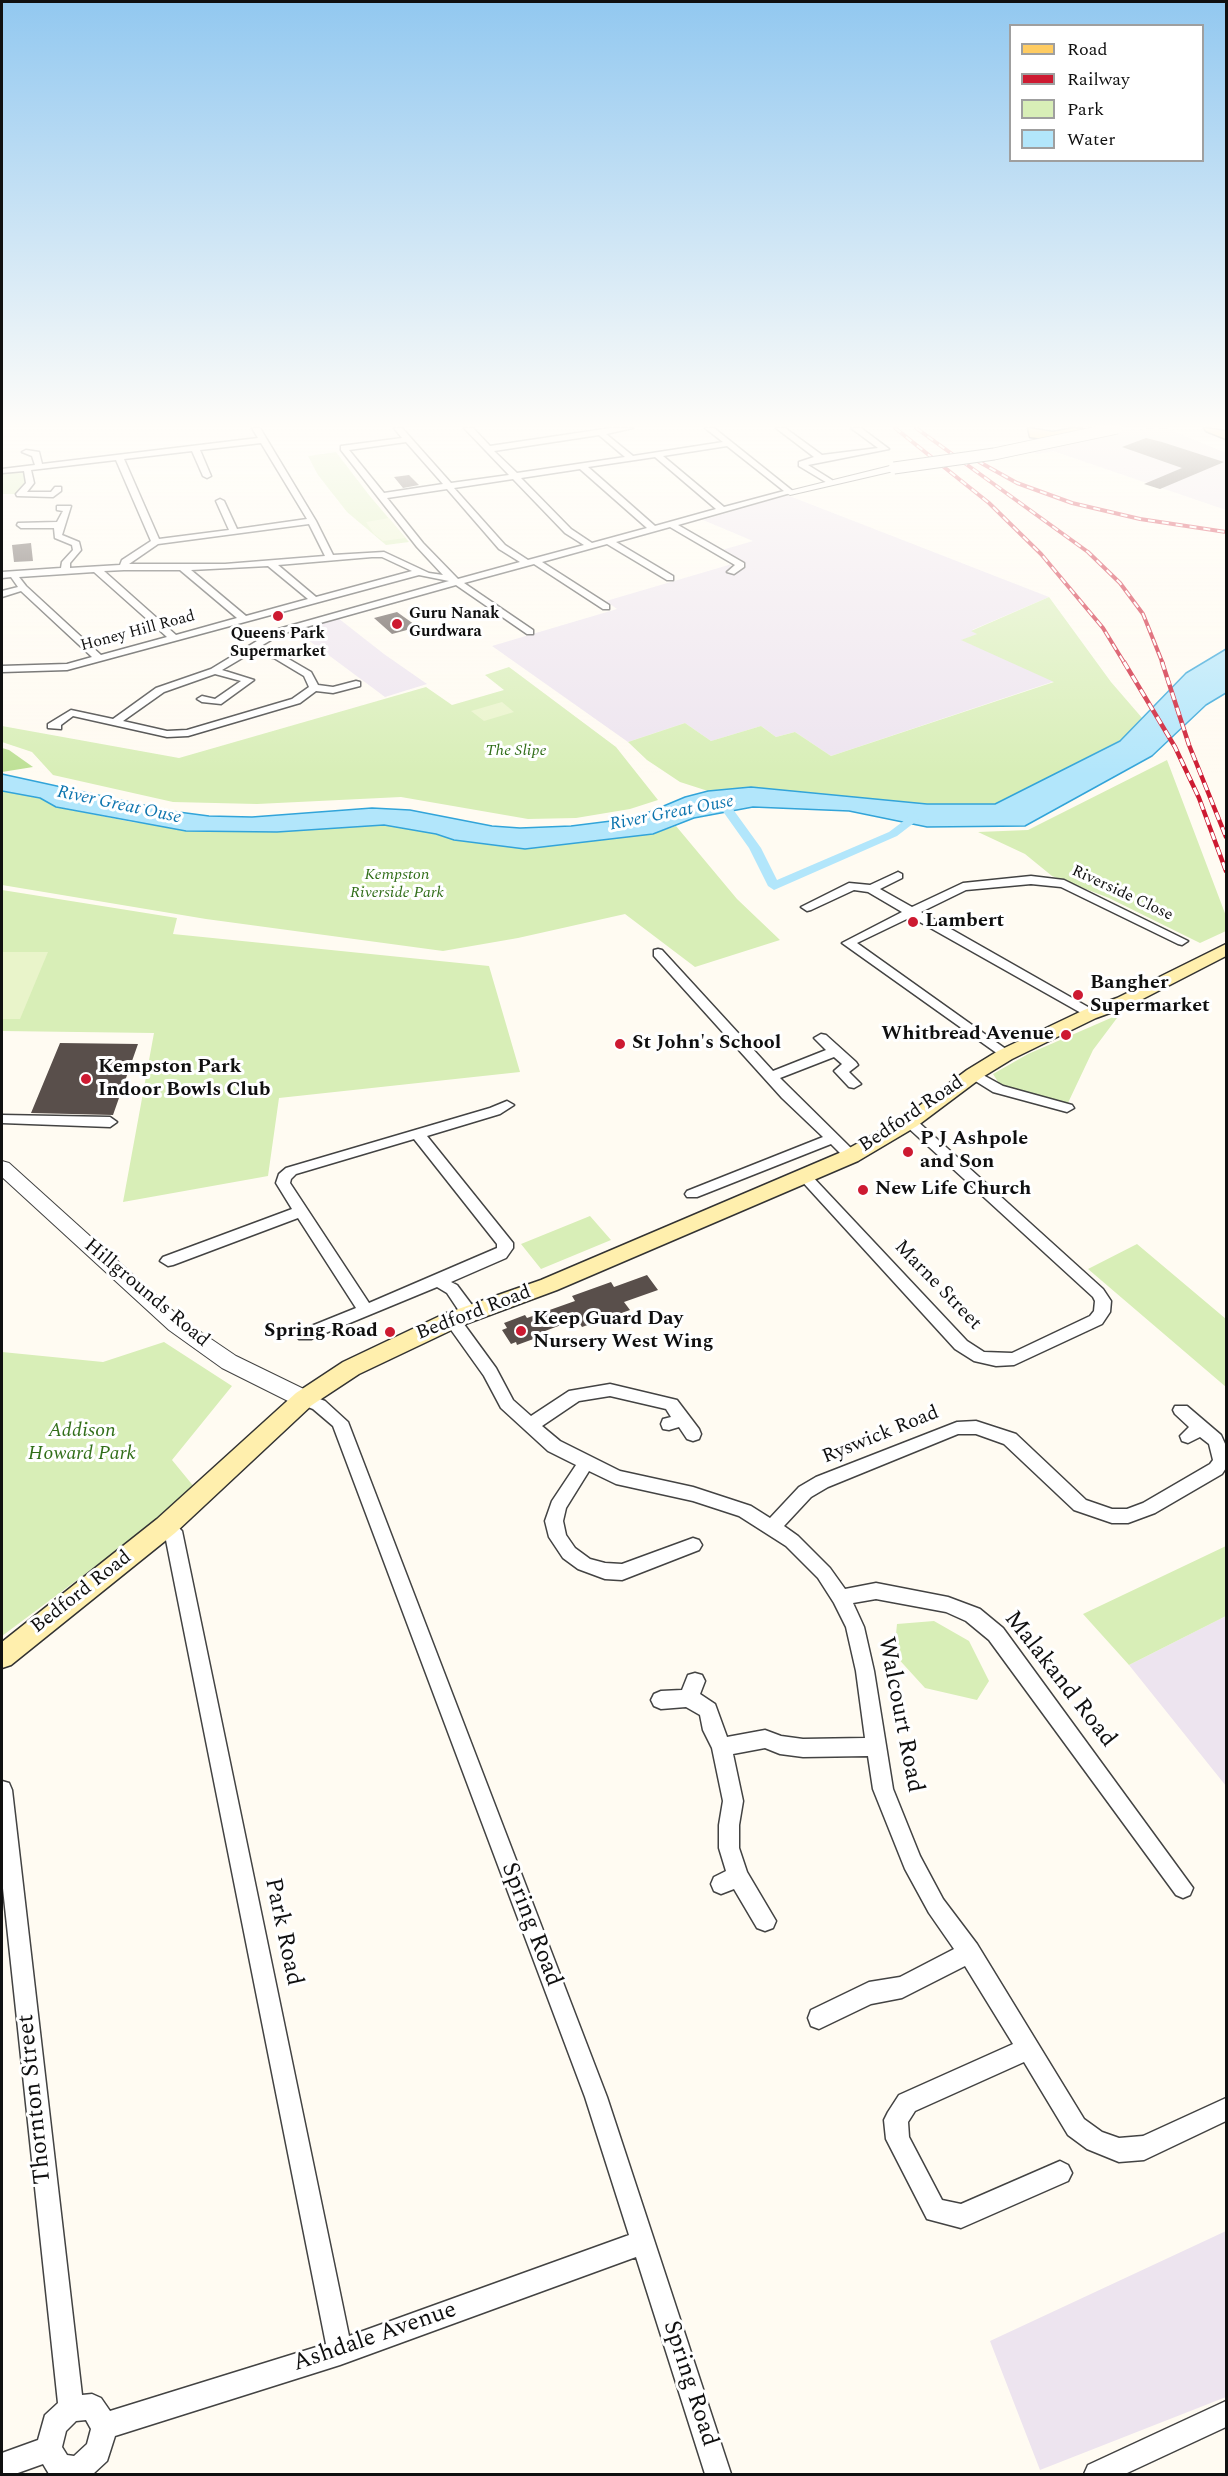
<!DOCTYPE html>
<style>
body{margin:0}
#map{position:relative;width:1228px;height:2476px;overflow:hidden;background:#fffbf2;font-family:Spectral,serif}
canvas{display:block}
.frame{position:absolute;inset:0;border:3px solid #101010;pointer-events:none}
.legend{position:absolute;left:1009px;top:24px;width:195px;height:138px;box-sizing:border-box;background:#fff;border:2px solid #9f9f9f;margin:0;padding:8px 10px;list-style:none;font-size:18px;color:#101010}
.legend li{display:flex;align-items:center;gap:12px;height:30px}
.legend b{width:30px;border:2px solid #9f9f9f}
</style>
<div id="map">
<canvas width="1228" height="2476"></canvas>
<div class="frame"></div>
<ul class="legend">
<li><b style="height:8px;background:#ffcc62"></b>Road</li>
<li><b style="height:8px;background:#cd1a31"></b>Railway</li>
<li><b style="height:16px;background:#d8eeb7"></b>Park</li>
<li><b style="height:16px;background:#b2e6fb"></b>Water</li>
</ul>
</div>
<script>
const g = document.querySelector('canvas').getContext('2d');
g.lineJoin = 'round';
function fillPath(path, color) { g.fillStyle = color; g.fill(path, 'evenodd'); }
const toPath = rows => new Path2D(rows.map(r => 'M' + r).join(''));
function strokePath(path, color, width, dash) { g.strokeStyle = color; g.lineWidth = width; g.lineCap = dash ? 'butt' : 'round'; g.setLineDash(dash || []); g.stroke(path); }
function drawText(font, color, halo, rows, align = 'center') {
  g.font = font + ' Spectral,serif'; g.lineWidth = 6; g.setLineDash([]); g.textBaseline = 'middle'; g.strokeStyle = halo; g.fillStyle = color; for (const [text, x, y, turn = 0] of rows) {
    g.save(); g.translate(x, y); g.rotate((+turn || 0) * Math.PI / 180); g.textAlign = isNaN(turn) ? turn : align; if (halo) g.strokeText(text, 0, 0); g.fillText(text, 0, 0); g.restore();
  }
}
fillPath(toPath([
 [1166,428,1226,453,1226,510,1053,451,1037,454,1024,449,1123,430],
 [787,495,1049,597,972,630,978,634,962,640,1055,681,831,756,795,732,776,737,761,726,711,741,685,723,628,742,492,646,617,609,606,601,732,564,729,567,744,563,722,550,753,541,703,520],
 [338,618,384,654,427,684,385,697,296,631],
 [1226,1616,1226,1786,1129,1665],
 [1226,2231,1226,2397,1040,2470,990,2341]
]), '#ede4ef');
fillPath(toPath([
 [336,452,369,495,409,542,386,545,347,512,318,475,308,456],
 [25,471,28,483,17,494,2,494,2,474],
 [1049,597,1111,682,1143,719,1120,741,995,804,927,804,751,787,708,791,680,782,647,760,628,742,685,723,711,741,761,726,776,737,795,732,831,756,1054,682,961,640,977,634,971,631],
 [509,667,616,747,658,800,630,809,576,818,528,819,401,797,257,804,173,802,53,775,32,752,2,742,2,726,179,758,426,687,452,705,504,690,485,675],
 [1167,760,1226,916,1226,931,1200,943,1109,898,1052,876,1025,854,978,832,1028,830],
 [2,791,40,798,56,807,132,822,214,832,277,832,384,825,436,834,454,840,525,849,653,834,676,826,737,899,780,940,695,967,625,914,518,938,443,951,206,919,2,885],
 [2,890,177,918,173,934,489,966,520,1072,279,1098,268,1176,123,1202,154,1033,2,1031],
 [1120,1014,1093,1050,1067,1105,1000,1085,993,1074,1028,1054],
 [590,1216,611,1240,541,1269,521,1244],
 [1137,1244,1226,1319,1226,1387,1088,1269],
 [164,1342,232,1386,172,1460,195,1488,148,1527,2,1636,2,1352,103,1362],
 [1226,1546,1226,1616,1129,1665,1083,1614],
 [934,1621,969,1641,989,1681,977,1700,925,1688,894,1654,897,1624]
]), '#d8eeb7');
fillPath(toPath([
 [2,748,9,750,33,767,2,772]
]), '#bde095');
fillPath(toPath([
 [389,518,405,538,383,541,374,534,366,522],
 [502,702,514,712,484,721,471,711],
 [2,952,48,952,20,1019,2,1019]
]), '#e9f4ca');
const water = toPath([
 [1226,649,1226,693,1206,705,1152,756,1025,826,927,827,849,811,753,807,694,818,653,834,525,849,454,840,436,834,384,825,277,832,186,831,56,807,40,798,2,791,2,774,171,811,209,816,252,817,372,808,410,810,492,826,520,828,571,826,635,818,685,797,708,791,751,787,927,804,995,804,1120,741,1186,673,1226,649]
]);
fillPath(water, '#b2e6fb');
strokePath(water, '#32a4d9', 1.5);
fillPath(toPath([
 [723,800,727,801,761,848,777,880,889,832,913,814,917,813,923,816,897,836,774,890,768,886,749,848,717,803,723,800]
]), '#b2e6fb');
fillPath(toPath([
 [1146,438,1162,442,1224,462,1160,489,1144,484,1182,468,1122,447],
 [409,475,419,485,403,488,394,477],
 [31,543,33,561,14,562,12,545],
 [397,612,418,627,392,634,374,618],
 [60,1043,138,1044,113,1115,31,1113],
 [647,1275,658,1290,624,1302,630,1310,582,1327,577,1319,537,1334,539,1337,517,1345,516,1342,511,1344,502,1330,507,1328,504,1323,525,1315,527,1318,575,1301,572,1296,611,1282,614,1287]
]), '#594f4b');
const minor = toPath([
 [252,428,260,428,316,521,333,555,384,552,429,573,443,575,417,547,341,450,341,446,402,438,394,428,402,428,451,483,509,475,464,428,473,428,490,446,611,428,633,428,606,434,633,456,723,442,705,428,714,428,794,492,678,525,744,563,744,567,734,574,727,572,735,565,670,527,616,542,673,576,673,580,667,580,607,544,542,562,609,605,609,609,603,609,534,564,464,583,533,630,533,634,527,634,456,585,281,634,256,649,280,654,311,672,318,685,333,687,356,681,360,682,360,686,333,693,316,691,300,703,188,736,167,737,73,716,61,725,61,729,48,728,48,724,71,710,113,719,156,688,211,669,275,630,449,581,419,575,67,670,2,672,2,666,67,664,92,657,21,591,2,597,2,591,18,587,11,577,2,578,2,572,61,568,62,562,73,550,72,545,55,538,54,528,21,528,17,525,18,523,57,522,63,511,57,510,57,506,71,506,62,535,79,542,81,550,70,563,70,568,120,565,122,560,151,541,116,460,31,470,34,483,27,492,51,492,55,487,61,487,61,491,53,497,17,496,16,494,26,483,24,471,2,473,2,469,35,465,32,456,22,452,26,450,39,452,42,464,258,438,252,428],
 [599,435,625,457,517,473,494,451,599,435],
 [406,442,443,484,384,493,349,450,406,442],
 [261,443,307,519,237,529,224,501,220,499,216,501,229,530,159,539,124,459,192,451,203,476,207,478,211,476,200,450,261,443],
 [727,446,784,491,724,507,663,456,727,446],
 [655,457,716,509,655,526,588,467,655,457],
 [580,469,647,528,592,543,571,529,521,478,580,469],
 [513,479,565,533,584,545,528,560,505,545,454,488,513,479],
 [447,489,499,549,520,562,458,579,423,543,387,498,447,489],
 [309,524,325,556,225,564,129,564,158,544,309,524],
 [372,557,382,557,412,571,316,597,278,565,372,557],
 [268,566,308,599,246,616,191,570,268,566],
 [124,570,180,570,237,618,176,635,104,571,124,570],
 [94,572,167,637,101,655,26,586,19,577,94,572],
 [249,654,274,658,304,676,309,687,292,699,187,730,167,731,123,721,164,692,215,674,241,681,215,699,202,696,197,699,202,702,221,704,254,680,222,670,249,654],
 [776,428,785,428,822,455,878,448,851,428,861,428,889,449,808,465,832,480,832,484,829,484,799,466,799,462,814,457,776,428],
 [898,872,902,874,902,878,880,889,912,907,963,883,1031,876,1064,880,1188,941,1182,945,1178,944,1061,887,1031,884,966,890,921,912,1095,1011,1096,1014,1090,1018,911,917,857,943,1010,1052,1012,1055,1010,1058,1005,1059,842,943,902,912,868,892,854,890,811,910,807,911,801,907,849,883,870,885,898,872],
 [658,949,662,950,773,1071,826,1050,814,1038,821,1034,826,1035,856,1062,858,1065,849,1072,861,1084,854,1088,849,1087,834,1071,842,1064,834,1057,780,1078,856,1153,858,1156,856,1159,846,1159,831,1144,697,1197,687,1197,685,1194,687,1191,823,1137,782,1098,654,956,654,950,658,949],
 [974,1070,1003,1086,1072,1105,1074,1108,1067,1112,993,1092,969,1077,967,1074,974,1070],
 [507,1101,514,1105,500,1114,427,1136,513,1243,513,1248,506,1258,451,1282,457,1285,475,1309,477,1313,475,1317,463,1317,447,1293,437,1287,311,1339,299,1339,297,1335,299,1331,356,1308,298,1218,173,1265,168,1266,160,1261,163,1257,292,1209,276,1183,279,1174,286,1168,490,1108,507,1101],
 [414,1139,497,1244,497,1248,369,1303,290,1183,291,1179,296,1174,414,1139],
 [2,1115,110,1117,117,1122,110,1127,2,1123,2,1115],
 [910,1117,915,1119,1103,1289,1111,1301,1110,1312,1102,1324,1014,1365,996,1366,974,1361,955,1349,798,1177,805,1172,810,1174,967,1341,984,1352,1012,1353,1090,1316,1094,1311,1095,1301,1093,1297,905,1125,903,1122,905,1119,910,1117],
 [452,1314,458,1316,496,1368,513,1400,531,1416,569,1391,610,1384,677,1400,699,1429,701,1434,699,1439,693,1441,687,1439,679,1427,669,1430,663,1429,661,1424,663,1419,671,1417,666,1409,610,1396,579,1401,542,1426,560,1441,620,1471,693,1487,751,1506,770,1518,799,1487,816,1477,957,1422,976,1421,1016,1434,1086,1500,1112,1509,1127,1509,1143,1503,1210,1464,1213,1460,1209,1444,1200,1437,1188,1443,1182,1441,1180,1436,1189,1427,1175,1414,1173,1410,1175,1406,1187,1406,1221,1435,1226,1446,1226,1468,1222,1474,1155,1513,1128,1523,1112,1523,1074,1510,1004,1444,976,1434,958,1434,828,1487,811,1497,784,1526,798,1536,830,1568,845,1589,876,1583,948,1597,980,1609,1003,1628,1193,1888,1190,1895,1183,1898,1176,1895,989,1640,966,1621,946,1612,876,1599,853,1603,864,1627,874,1671,893,1789,920,1856,943,1899,977,1944,1084,2119,1102,2132,1119,2138,1143,2136,1226,2098,1226,2121,1144,2160,1119,2162,1087,2149,1068,2135,1024,2062,915,2111,908,2122,909,2137,942,2200,961,2204,1060,2161,1068,2165,1072,2173,1068,2181,961,2228,927,2219,886,2139,884,2120,888,2112,899,2095,1013,2044,965,1966,902,1998,871,2004,819,2029,811,2026,808,2018,811,2010,869,1982,900,1977,954,1949,929,1913,905,1869,873,1789,868,1756,803,1757,780,1754,765,1748,733,1754,743,1801,739,1825,739,1848,747,1872,776,1921,773,1928,765,1931,757,1928,734,1889,721,1894,714,1891,711,1884,714,1877,726,1871,719,1848,719,1825,723,1801,712,1748,703,1730,700,1715,686,1707,661,1709,654,1706,651,1700,654,1694,661,1691,682,1690,688,1675,695,1673,702,1675,705,1681,700,1694,715,1704,727,1737,765,1730,781,1736,803,1739,865,1738,856,1671,846,1627,834,1603,818,1578,786,1546,739,1516,693,1501,616,1484,589,1471,566,1508,563,1521,566,1535,575,1548,590,1559,605,1563,622,1564,693,1538,699,1540,702,1545,699,1550,622,1580,605,1579,578,1569,563,1558,549,1537,545,1521,552,1501,576,1465,548,1451,501,1408,484,1376,444,1320,446,1316,452,1314],
 [304,1393,325,1401,348,1422,607,2097,731,2474,705,2474,636,2257,340,2365,115,2436,107,2461,93,2474,49,2474,43,2464,15,2474,2,2474,2,2453,38,2440,45,2415,58,2403,2,1879,2,1781,9,1783,12,1790,82,2395,92,2394,101,2398,110,2411,326,2344,165,1535,157,1526,160,1521,166,1519,172,1521,182,1531,349,2336,629,2235,585,2097,333,1426,313,1409,298,1403,296,1399,298,1395,304,1393],
 [86,2420,91,2429,87,2444,74,2456,67,2455,62,2447,66,2431,76,2421,86,2420],
 [1226,2401,1226,2427,1125,2474,1084,2474,1088,2465,1226,2401]
]);
const tertiary = toPath([
 [894,465,898,466,898,470,790,495,785,492,894,465],
 [2,1161,9,1163,183,1320,236,1356,312,1393,315,1399,312,1405,304,1407,296,1405,222,1368,169,1330,2,1177,2,1161]
]);
const secondary = toPath([
 [1226,944,1226,956,1129,1006,1096,1018,1012,1059,981,1078,917,1126,858,1161,557,1290,460,1326,359,1374,312,1405,175,1533,11,1665,2,1668,2,1642,157,1519,296,1393,343,1362,444,1314,541,1280,844,1151,903,1118,967,1070,998,1051,1084,1010,1117,998,1226,944]
]);
const primary = toPath([
 [1028,428,1053,432,1074,428,1091,430,1053,440,1030,437,1028,428],
 [1204,428,1226,431,1226,439,1206,431,1204,428]
]);
strokePath(minor, '#434343', 3);
strokePath(tertiary, '#434343', 2);
strokePath(secondary, '#323232', 3);
strokePath(primary, '#212121', 3);
fillPath(minor, '#fff');
fillPath(tertiary, '#fff');
fillPath(secondary, '#ffefad');
fillPath(primary, '#ffcc62');
const railFar1 = toPath([
 [895,428,989,503,1041,554,1103,628,1125,664],
 [916,428,1088,552,1120,583,1143,614,1163,664],
 [965,454,1017,483,1072,503,1140,519,1226,532]
]);
const rail = toPath([
 [1124,662,1175,747,1199,798,1226,871],
 [1162,662,1189,745,1226,837]
]);
strokePath(railFar1, '#cd1a31', 4);
strokePath(rail, '#cd1a31', 4.5);
strokePath(railFar1, '#fff', 2, [7]);
strokePath(rail, '#fff', 3, [8]);
const tertiaryBridge = toPath([
 [894,468,994,454,1117,428]
]);
strokePath(tertiaryBridge, '#434343', 13, []);
strokePath(tertiaryBridge, '#fff', 11);
const sky = g.createLinearGradient(0, 0, 0, 775);
sky.addColorStop(0, '#92c8f0');
sky.addColorStop(0.55, '#fffdf9');
sky.addColorStop(1, '#fffdf900');
g.fillStyle = sky;
g.fillRect(0, 0, 1228, 775);
for (const [x, y, r, color] of [
 [278,616,6,"#cd1a31"],
 [397,624,6,"#cd1a31"],
 [913,922,6,"#cd1a31"],
 [1078,995,6,"#cd1a31"],
 [1066,1035,6,"#cd1a31"],
 [620,1044,6,"#cd1a31"],
 [86,1079,6,"#cd1a31"],
 [908,1152,6,"#cd1a31"],
 [863,1190,6,"#cd1a31"],
 [521,1331,6,"#cd1a31"],
 [390,1332,6,"#cd1a31"]
]) { const dot = new Path2D(); dot.arc(x, y, r, 0, 2 * Math.PI); g.fillStyle = color; g.fill(dot); strokePath(dot, '#fff', 2); }
drawText('bold 16px', '#101010', '#fff', [
 ["Guru Nanak",409,615],
 ["Gurdwara",409,633],
 ["Queens Park",278,635,"center"],
 ["Supermarket",278,653,"center"]
], 'left');
drawText('16px', '#101010', '#fff', [
 ["Honey Hill Road",138,632,-15],
 ["Riverside Close",1122,894,25]
]);
drawText('italic 16px', '#316e19', '#fff', [
 ["The Slipe",516,752],
 ["Kempston",397,876],
 ["Riverside Park",397,894]
]);
drawText('italic 18px', '#0c74ae', '#fff', [
 ["River Great Ouse",119,806,12],
 ["River Great Ouse",672,814,-11]
]);
drawText('bold 20px', '#101010', '#fff', [
 ["Lambert",925,922],
 ["Bangher",1090,984],
 ["Supermarket",1090,1007],
 ["Whitbread Avenue",1054,1035,"right"],
 ["St John's School",632,1044],
 ["Kempston Park",98,1068],
 ["Indoor Bowls Club",98,1091],
 ["P J Ashpole",920,1140],
 ["and Son",920,1163],
 ["New Life Church",875,1190],
 ["Keep Guard Day",533,1320],
 ["Nursery West Wing",533,1343],
 ["Spring Road",378,1332,"right"]
], 'left');
drawText('20px', '#101010', '#fff', [
 ["Bedford Road",912,1115,-34],
 ["Marne Street",937,1286,46],
 ["Hillgrounds Road",146,1294,40],
 ["Bedford Road",474,1314,-21],
 ["Ryswick Road",881,1436,-22],
 ["Bedford Road",82,1593,-38]
]);
drawText('italic 20px', '#316e19', '#fff', [
 ["Addison",82,1432],
 ["Howard Park",82,1455]
]);
drawText('24px', '#101010', '#fff', [
 ["Malakand Road",1059,1680,52],
 ["Walcourt Road",899,1715,79],
 ["Spring Road",530,1925,69],
 ["Park Road",282,1932,78],
 ["Thornton Street",36,2099,-96],
 ["Ashdale Avenue",375,2338,-19],
 ["Spring Road",689,2384,72]
]);
</script>
